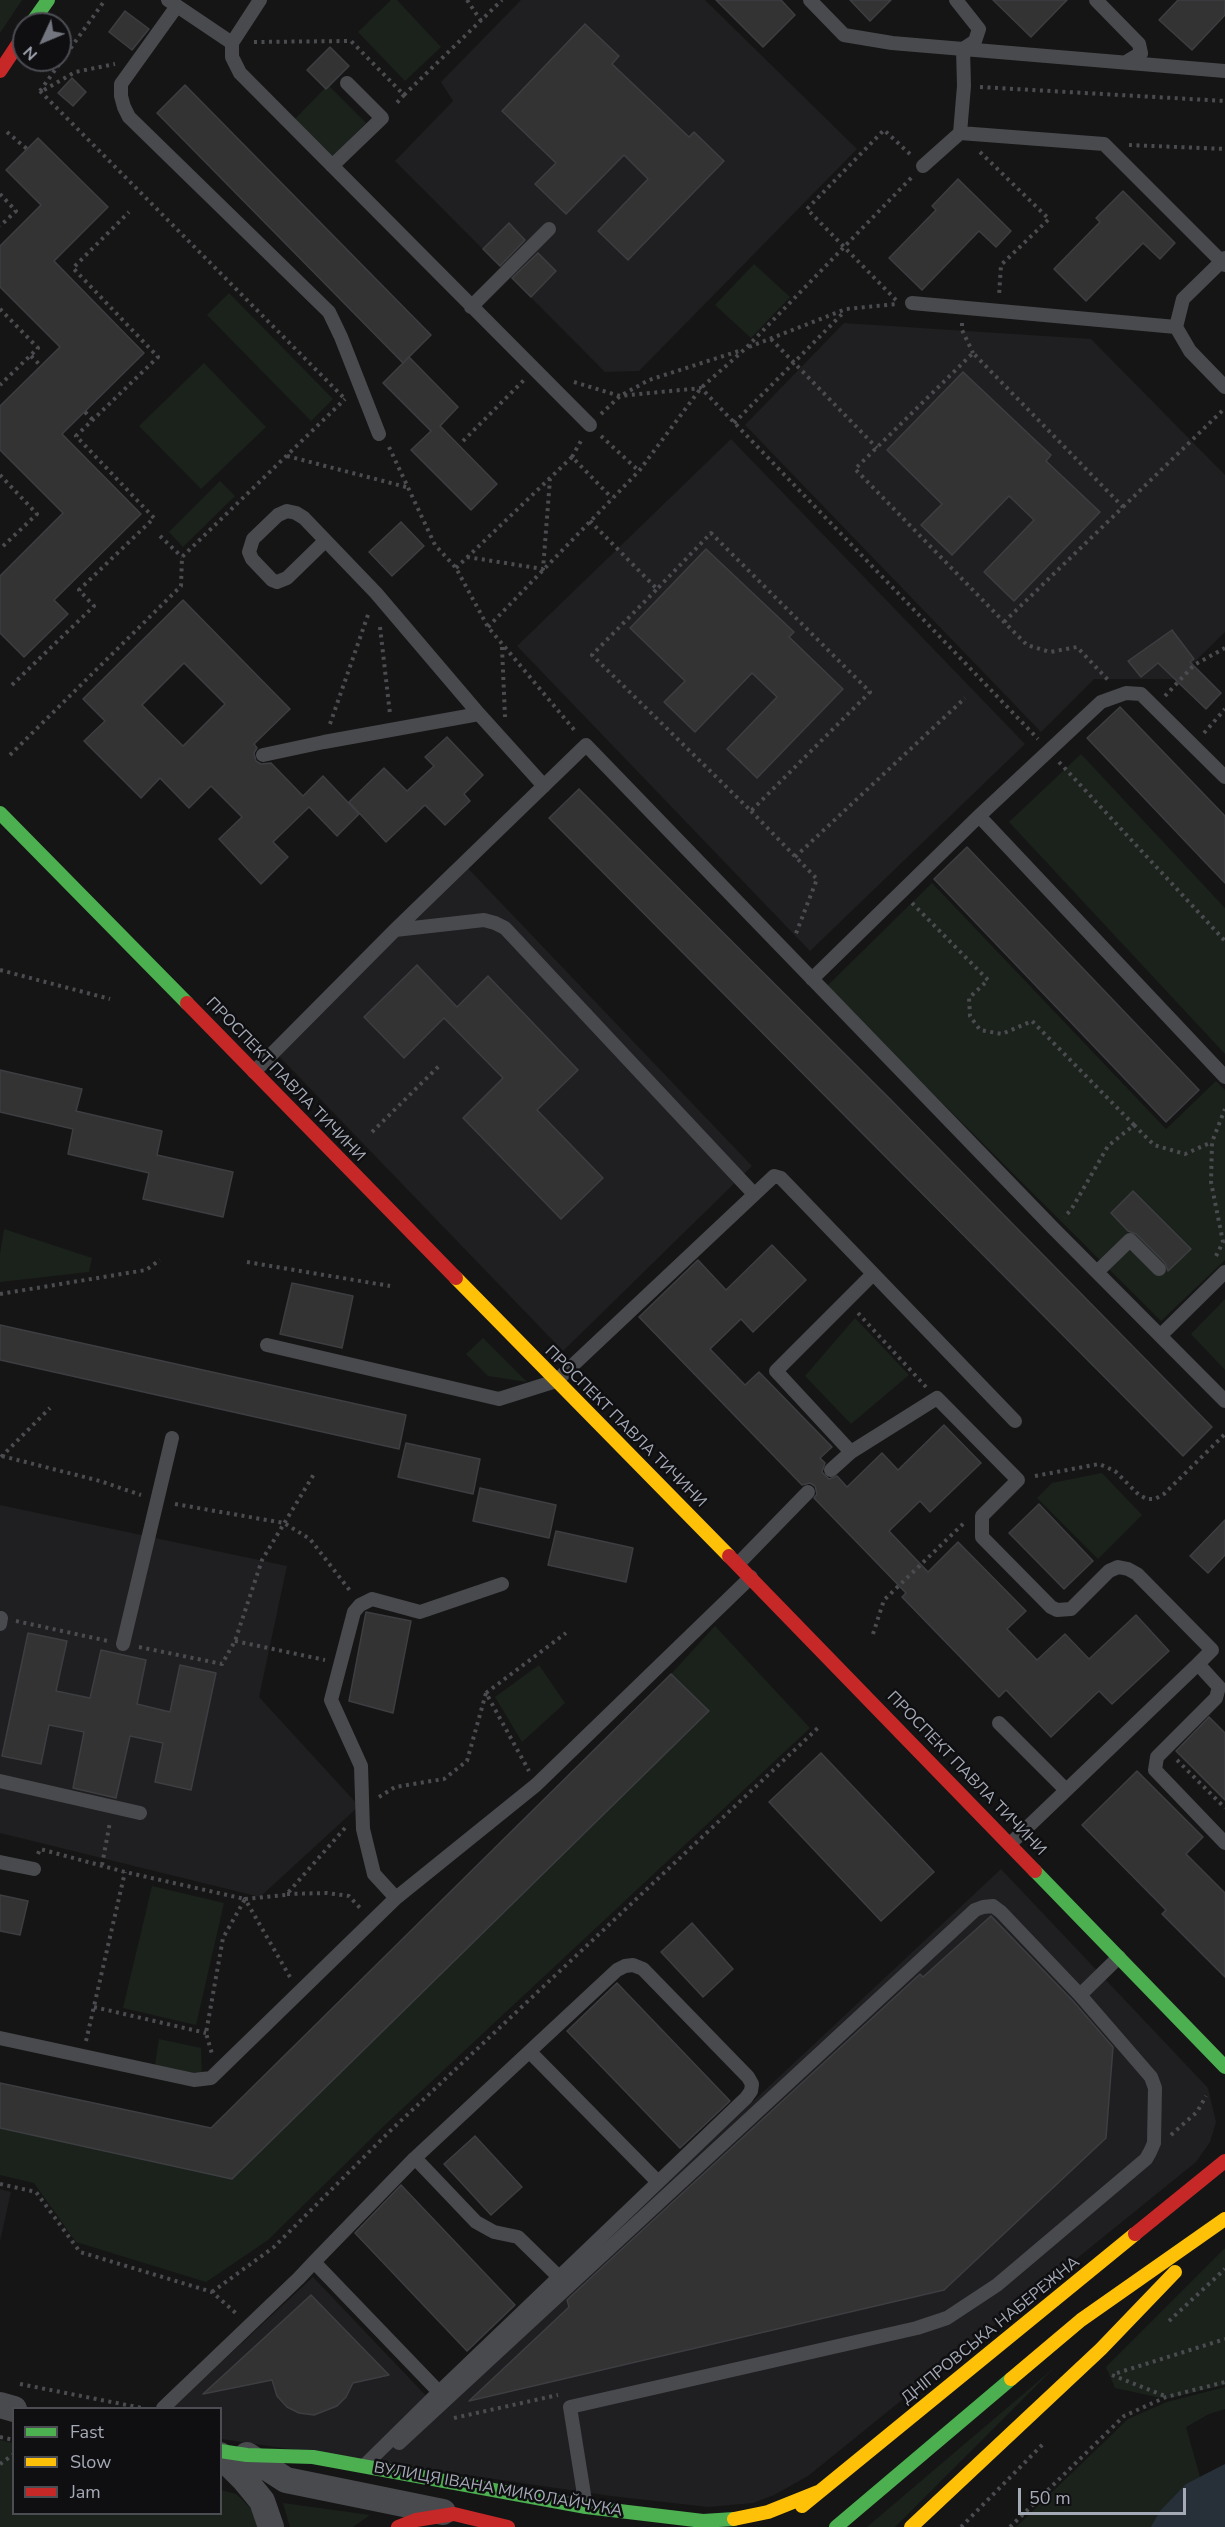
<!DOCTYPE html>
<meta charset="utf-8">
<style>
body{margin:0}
#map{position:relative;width:1225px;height:2527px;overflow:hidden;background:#151515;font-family:"Nunito Sans",sans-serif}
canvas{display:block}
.legend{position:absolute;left:12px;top:2407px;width:210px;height:108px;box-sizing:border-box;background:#0f0f11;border:2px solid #4b4d53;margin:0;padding:8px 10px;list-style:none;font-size:18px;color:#a5aab7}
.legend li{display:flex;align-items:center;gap:12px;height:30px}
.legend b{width:30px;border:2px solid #4b4d53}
.north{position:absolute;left:12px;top:12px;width:60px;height:60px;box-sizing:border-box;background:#0f0f11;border:2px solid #4b4d53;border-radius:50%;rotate:226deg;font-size:16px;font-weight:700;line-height:24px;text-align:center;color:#a5aab7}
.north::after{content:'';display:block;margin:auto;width:21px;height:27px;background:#73767e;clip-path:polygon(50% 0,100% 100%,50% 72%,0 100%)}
.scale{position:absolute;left:1018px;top:2488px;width:168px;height:27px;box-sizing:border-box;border:3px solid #a5aab7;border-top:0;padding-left:8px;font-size:18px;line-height:21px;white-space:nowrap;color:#a5aab7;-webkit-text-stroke:4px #0f0f11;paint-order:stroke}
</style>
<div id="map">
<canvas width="1225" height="2527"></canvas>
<ul class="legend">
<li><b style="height:8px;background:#4caf50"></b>Fast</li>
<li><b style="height:8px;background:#ffc107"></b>Slow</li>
<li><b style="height:8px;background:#c62828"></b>Jam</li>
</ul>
<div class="north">N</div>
<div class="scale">50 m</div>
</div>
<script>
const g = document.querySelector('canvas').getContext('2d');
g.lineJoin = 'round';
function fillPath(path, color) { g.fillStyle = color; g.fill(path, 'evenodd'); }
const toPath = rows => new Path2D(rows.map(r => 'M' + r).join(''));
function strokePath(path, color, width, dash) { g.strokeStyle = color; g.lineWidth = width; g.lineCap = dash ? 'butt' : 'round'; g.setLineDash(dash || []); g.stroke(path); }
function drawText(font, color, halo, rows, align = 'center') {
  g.font = font + ' "Nunito Sans",sans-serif'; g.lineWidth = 5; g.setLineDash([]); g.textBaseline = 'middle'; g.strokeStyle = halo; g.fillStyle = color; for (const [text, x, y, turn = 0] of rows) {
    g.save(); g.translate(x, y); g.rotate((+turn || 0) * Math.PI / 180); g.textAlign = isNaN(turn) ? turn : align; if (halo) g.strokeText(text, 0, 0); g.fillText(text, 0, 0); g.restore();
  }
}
fillPath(toPath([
 [521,0,705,0,857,149,639,371,605,372,395,161,453,101,441,82],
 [844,323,1091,339,1225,475,1225,632,1177,679,1094,679,1041,732,745,425],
 [731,439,1025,744,810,951,517,646],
 [462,862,752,1166,563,1351,274,1051],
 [0,1505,287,1566,259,1697,359,1806,260,1897,0,1833],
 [1001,1869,1208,2088,1216,2122,1210,2142,1196,2162,808,2476,774,2495,753,2503,708,2507,611,2496,221,2439,220,2408,172,2408,313,2277,432,2402],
 [0,2189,11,2192,0,2241]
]), '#1f1f21');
fillPath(toPath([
 [0,0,22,0,0,33],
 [391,0,397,0,441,47,405,81,358,32],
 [328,85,366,123,331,158,293,121],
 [754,264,790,297,751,338,715,305],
 [229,293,333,399,311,421,207,315],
 [204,363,266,427,201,489,139,426],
 [220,481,235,496,183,547,169,532],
 [1081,754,1225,908,1225,1054,1009,822],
 [932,883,1166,1129,1216,1081,1225,1090,1225,1260,1161,1321,826,987],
 [4,1229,92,1258,89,1272,0,1282,0,1254],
 [1225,1299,1225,1370,1191,1334],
 [855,1318,909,1375,851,1424,805,1376],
 [483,1338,527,1382,488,1376,466,1354],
 [1102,1473,1142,1515,1098,1559,1037,1498,1052,1483],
 [715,1626,810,1728,387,2123,268,2240,206,2282,76,2242,34,2183,0,2175,0,2128,232,2179,709,1712,671,1674],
 [539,1665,565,1703,522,1742,495,1697],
 [152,1886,224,1903,196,2025,123,2008],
 [159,2039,201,2048,202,2075,155,2065],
 [1225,2248,1225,2385,1166,2399,1115,2388,1106,2367],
 [1055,2367,895,2527,867,2527],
 [1225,2387,1225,2409,1209,2414,1186,2427,1200,2477,1221,2466,1225,2527,1016,2527,1128,2419,1167,2402],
 [0,2440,13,2443,14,2514,220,2514,221,2490,236,2494,256,2513,261,2527,0,2527],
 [283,2503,370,2515,353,2527,290,2527]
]), '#1b221c');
fillPath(toPath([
 [1225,2464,1225,2527,1151,2527,1160,2511,1186,2484]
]), '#272f38');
const building = toPath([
 [716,0,781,0,795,15,763,47,716,0],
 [850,0,891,0,870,21,850,0],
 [993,0,1067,0,1031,37,993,0],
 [1178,0,1225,0,1225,15,1192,50,1159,20,1178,0],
 [125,11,149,29,132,50,109,32,125,11],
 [585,24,619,56,612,64,689,137,694,132,724,161,628,260,598,231,648,179,624,155,566,214,535,184,556,163,502,111,585,24],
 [330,47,349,66,326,89,307,70,330,47],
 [72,78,86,92,73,106,58,93,72,78],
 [185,85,431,335,403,363,157,113,185,85],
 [38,138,108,207,54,261,144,353,62,434,141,514,54,600,68,614,24,657,0,633,0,576,63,513,0,450,0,406,60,347,0,287,0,246,41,205,6,170,38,138],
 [958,179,1011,231,996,247,979,231,922,290,889,258,936,210,932,206,958,179],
 [1123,191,1175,243,1160,259,1143,243,1086,301,1054,269,1100,222,1096,218,1123,191],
 [509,223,525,240,500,266,483,249,509,223],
 [538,253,556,271,531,297,512,278,538,253],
 [409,357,458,407,440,426,497,484,471,510,411,450,431,431,383,383,409,357],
 [963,372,1051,455,1046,461,1100,512,1014,601,984,572,1034,520,1009,496,952,555,921,525,942,504,887,450,963,372],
 [401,522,424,546,392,576,369,552,401,522],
 [706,549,794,632,789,637,843,689,757,778,727,749,777,697,752,673,695,732,664,702,685,681,630,628,706,549],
 [183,600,290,709,254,744,257,748,254,753,256,761,261,764,271,763,303,796,323,776,359,814,337,836,309,807,273,842,288,857,261,884,219,839,242,817,211,786,189,808,160,778,141,798,84,741,105,721,83,699,183,600],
 [184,663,225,704,183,746,142,705,184,663],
 [1172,630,1194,659,1190,662,1221,693,1206,709,1158,663,1141,677,1128,661,1172,630],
 [1120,707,1225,816,1225,883,1087,738,1120,707],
 [447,737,483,775,464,794,470,801,445,825,425,805,386,842,349,802,384,768,407,791,434,766,425,757,447,737],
 [579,789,890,1099,1212,1427,1183,1456,549,818,579,789],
 [967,847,1199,1090,1166,1122,934,879,967,847],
 [417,965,457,1007,488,976,578,1070,537,1110,603,1178,561,1219,463,1118,503,1078,444,1018,404,1058,364,1017,417,965],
 [0,1070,82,1089,76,1111,162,1131,157,1155,233,1172,223,1217,143,1199,149,1173,68,1154,73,1129,0,1112,0,1070],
 [1133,1191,1191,1249,1168,1271,1165,1263,1136,1234,1128,1231,1111,1213,1133,1191],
 [772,1245,806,1280,753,1332,741,1319,710,1349,745,1385,759,1372,832,1447,820,1458,825,1463,822,1472,829,1479,837,1476,847,1487,882,1453,898,1470,944,1425,981,1463,930,1512,920,1501,889,1531,928,1572,958,1542,1026,1611,1007,1629,1037,1660,1065,1634,1089,1659,1136,1615,1169,1651,1112,1704,1099,1691,1051,1737,1006,1690,999,1697,902,1597,906,1593,814,1498,817,1494,815,1486,810,1483,802,1485,639,1317,698,1260,726,1290,772,1245],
 [292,1283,353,1296,342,1348,280,1334,292,1283],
 [0,1325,406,1415,399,1449,0,1360,0,1325],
 [406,1443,480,1459,473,1494,398,1477,406,1443],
 [480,1488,556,1505,549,1538,473,1521,480,1488],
 [1039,1504,1093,1561,1064,1589,1009,1533,1039,1504],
 [1225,1520,1225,1555,1208,1573,1190,1556,1225,1520],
 [556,1531,633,1548,626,1582,548,1565,556,1531],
 [366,1612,411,1621,393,1713,349,1701,366,1612],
 [28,1633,67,1641,56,1691,90,1698,101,1650,146,1660,137,1704,170,1712,180,1665,216,1673,191,1790,155,1782,163,1743,130,1736,116,1798,73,1788,84,1732,49,1725,41,1764,2,1756,28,1633],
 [671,1674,709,1711,232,2179,0,2128,0,2083,211,2128,671,1674],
 [1209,1717,1225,1733,1225,1800,1176,1751,1209,1717],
 [821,1753,934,1872,881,1921,769,1802,821,1753],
 [1137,1771,1203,1837,1186,1854,1225,1893,1225,1977,1162,1914,1166,1910,1082,1825,1137,1771],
 [0,1895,28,1901,20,1935,0,1931,0,1895],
 [991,1916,1073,2001,1113,2047,1106,2138,944,2290,469,2401,569,2307,567,2300,597,2272,920,1974,923,1977,991,1916],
 [692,1923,733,1969,703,1997,661,1952,692,1923],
 [617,1983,730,2101,680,2148,567,2031,617,1983],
 [475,2136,522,2187,491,2215,444,2164,475,2136],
 [401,2185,515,2305,467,2351,355,2233,401,2185],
 [311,2295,389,2375,353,2383,346,2397,337,2406,314,2415,299,2413,287,2407,277,2396,272,2380,203,2394,311,2295]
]);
fillPath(building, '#333334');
strokePath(building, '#3d3e41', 1.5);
strokePath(toPath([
 [467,0,481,21],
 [254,42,351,41,404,95,394,106],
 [980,87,1225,101],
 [44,90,75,72,115,64],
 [40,91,346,400],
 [40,91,105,0],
 [404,95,502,0],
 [7,132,27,149],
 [1129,145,1225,149],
 [980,152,1049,219,1001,265,999,296],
 [0,194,16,211,0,226],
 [896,300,807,209,884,130,911,155],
 [0,309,38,348,0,385],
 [962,323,962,330,973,353],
 [771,339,877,448],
 [749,347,846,309,896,304],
 [31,356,41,366],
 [574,382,620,396,701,388,1038,739],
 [85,412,93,420],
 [601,414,620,396,649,380,742,350],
 [734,423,844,312],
 [601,436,639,471],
 [463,441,524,380],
 [389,447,435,545,456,568,488,627,576,732],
 [287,456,410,488],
 [572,457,582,439],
 [0,475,37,514,0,549],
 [1123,507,1225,408],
 [590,521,657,589,711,533,870,692,751,811,592,655,657,589],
 [160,536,182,557],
 [467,557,543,569,550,479],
 [456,568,572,457,612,498],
 [1004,622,1123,507,973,353,855,469,1004,622,1027,645,1050,652,1077,647,1109,681],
 [380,627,390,714],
 [488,627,639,471,701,388,746,348,912,177],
 [502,647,505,717],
 [12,685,94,606,79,590,154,518,76,436,158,357,73,268,129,212],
 [1165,696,1194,665,1225,648],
 [330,724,369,612],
 [1204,733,1225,709],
 [10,755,181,586,182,557,345,399],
 [1059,762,1225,941],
 [751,811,817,879,795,936],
 [795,857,965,698],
 [912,903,988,980,969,998,970,1016,980,1030,1002,1034,1032,1021,1134,1125,1108,1146,1071,1210,1064,1217],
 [0,970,110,999],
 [1134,1125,1154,1145,1185,1154,1212,1142],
 [372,1132,439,1066],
 [1216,1256,1223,1242,1211,1182,1212,1142,1225,1109],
 [247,1262,390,1286],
 [0,1294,146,1270,160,1260],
 [858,1313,926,1387],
 [2,1456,100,1481,141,1495],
 [1,1457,50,1408],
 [1035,1476,1099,1464,1115,1471,1139,1495,1147,1499,1155,1499,1164,1494,1225,1434],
 [175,1504,284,1523,310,1539,351,1592],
 [16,1621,108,1641],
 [873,1634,884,1600,964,1523],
 [235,1641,325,1660],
 [139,1647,222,1664,235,1641,262,1560,314,1474],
 [486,1693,566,1633],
 [1177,1760,1225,1808],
 [379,1797,395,1787,444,1779,467,1761,486,1693,529,1771],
 [38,1854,40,1849,125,1872,245,1899,223,1938,206,2033,212,2054],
 [102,1865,110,1822],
 [287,1894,327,1893,349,1896,361,1909],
 [290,1977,245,1899,286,1895,345,1828],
 [94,2007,206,2033],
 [86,2041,125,1872],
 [1171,2135,1197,2112,1206,2096],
 [0,2184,36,2192,80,2252,212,2292,238,2315],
 [212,2292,274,2247,390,2131,820,1726],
 [1169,2321,1225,2269],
 [1117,2373,1225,2339],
 [1112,2375,1165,2396],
 [20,2384,142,2408],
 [454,2418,558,2395],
 [0,2437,14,2440],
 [0,2464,14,2454],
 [961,2527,1045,2442],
 [1010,2527,1124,2416,1166,2397,1225,2382]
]), '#4b4c50', 4, [3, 4.5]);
strokePath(toPath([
 [168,0,232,43],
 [260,0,232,43,232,57,240,73,590,425],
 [810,0,844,35,892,43,1225,71],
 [956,0,979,29,975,41,963,49,964,86,960,133],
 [1096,0,1139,44,1141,53,1126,62],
 [177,6,121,84,121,96,124,107,129,117,329,312,341,337,379,434],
 [332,166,382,118,347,83],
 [923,166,960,133,1104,144,1225,265],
 [1225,258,1183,299,1176,327,1190,351,1225,387],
 [912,303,1176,327],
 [471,307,549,229],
 [325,541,287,578,277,582,272,580,252,559,249,552,253,539,278,515,287,511,296,513,304,518,376,593,479,714],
 [263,755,324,742,479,714,544,786],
 [979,816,1225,1077],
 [395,930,484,920,495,923,505,928,754,1194],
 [812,979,979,816,1101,702,1126,693,1141,694,1225,777],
 [254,1072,395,930,586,745,1054,1229,1225,1401],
 [1097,1272,1130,1240,1159,1269],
 [1161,1335,1225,1272],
 [267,1345,499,1399,556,1381,774,1176,781,1178,1015,1421],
 [851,1452,776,1371,873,1274],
 [831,1470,851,1452,937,1398,1018,1480,982,1516,982,1537,1051,1607,1057,1610,1071,1609,1109,1571,1118,1567,1128,1569,1137,1574,1212,1650,1198,1664,1219,1687,1216,1698,1157,1757,1155,1770,1225,1843],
 [738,1564,808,1492],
 [0,1624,1,1618],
 [123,1644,172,1438],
 [999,1723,1066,1790],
 [0,1781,140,1813],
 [1010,1844,1198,1664],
 [0,1862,34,1869],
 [396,1898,374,1874,363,1829,361,1766,331,1700,354,1612,360,1605,372,1599,420,1612,502,1584],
 [1080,1995,1119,1957],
 [0,2038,194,2080,211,2078,396,1898,536,1785,751,1577],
 [530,2052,658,2182],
 [415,2158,476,2222,494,2232,518,2237,559,2277],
 [163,2408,299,2278,314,2262,415,2158,617,1970,625,1966,633,1965,643,1969,748,2077,752,2084,751,2091,746,2098,439,2392,314,2262],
 [399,2443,975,1910,983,1907,993,1906,1001,1912,1080,1995,1151,2077,1155,2088,1154,2143,1150,2152,1146,2159,997,2285,947,2318,917,2328,570,2407,586,2507],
 [366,2464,439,2392]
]), '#494a4e', 14);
strokePath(toPath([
 [0,2405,14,2409],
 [220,2455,244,2479,262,2501,271,2527],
 [247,2455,286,2480,443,2512]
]), '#494a4e', 26);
strokePath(toPath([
 [31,24,48,0],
 [0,813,187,1003],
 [1035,1871,1225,2067],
 [220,2451,247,2455,313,2457,586,2507,703,2521,734,2519],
 [836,2527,1011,2379]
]), '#4caf50', 14);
strokePath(toPath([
 [456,1278,729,1556],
 [1011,2379,1081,2320,1225,2219],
 [802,2506,1135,2234],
 [734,2519,768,2512,818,2492],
 [911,2527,1101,2349,1175,2272]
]), '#ffc107', 14);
strokePath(toPath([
 [0,71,24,35],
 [187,1003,456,1278],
 [729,1556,1035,1871],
 [1135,2234,1225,2161],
 [398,2527,416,2520,454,2514,508,2527]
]), '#c62828', 14);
drawText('16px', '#a5aab7', '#0f0f11', [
 ["ПРОСПЕКТ ПАВЛА ТИЧИНИ",285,1080,46],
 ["ПРОСПЕКТ ПАВЛА ТИЧИНИ",625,1427,45],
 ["ПРОСПЕКТ ПАВЛА ТИЧИНИ",966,1774,46],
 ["ДНІПРОВСЬКА НАБЕРЕЖНА",991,2331,-39],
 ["ВУЛИЦЯ ІВАНА МИКОЛАЙЧУКА",498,2490,10]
]);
</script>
